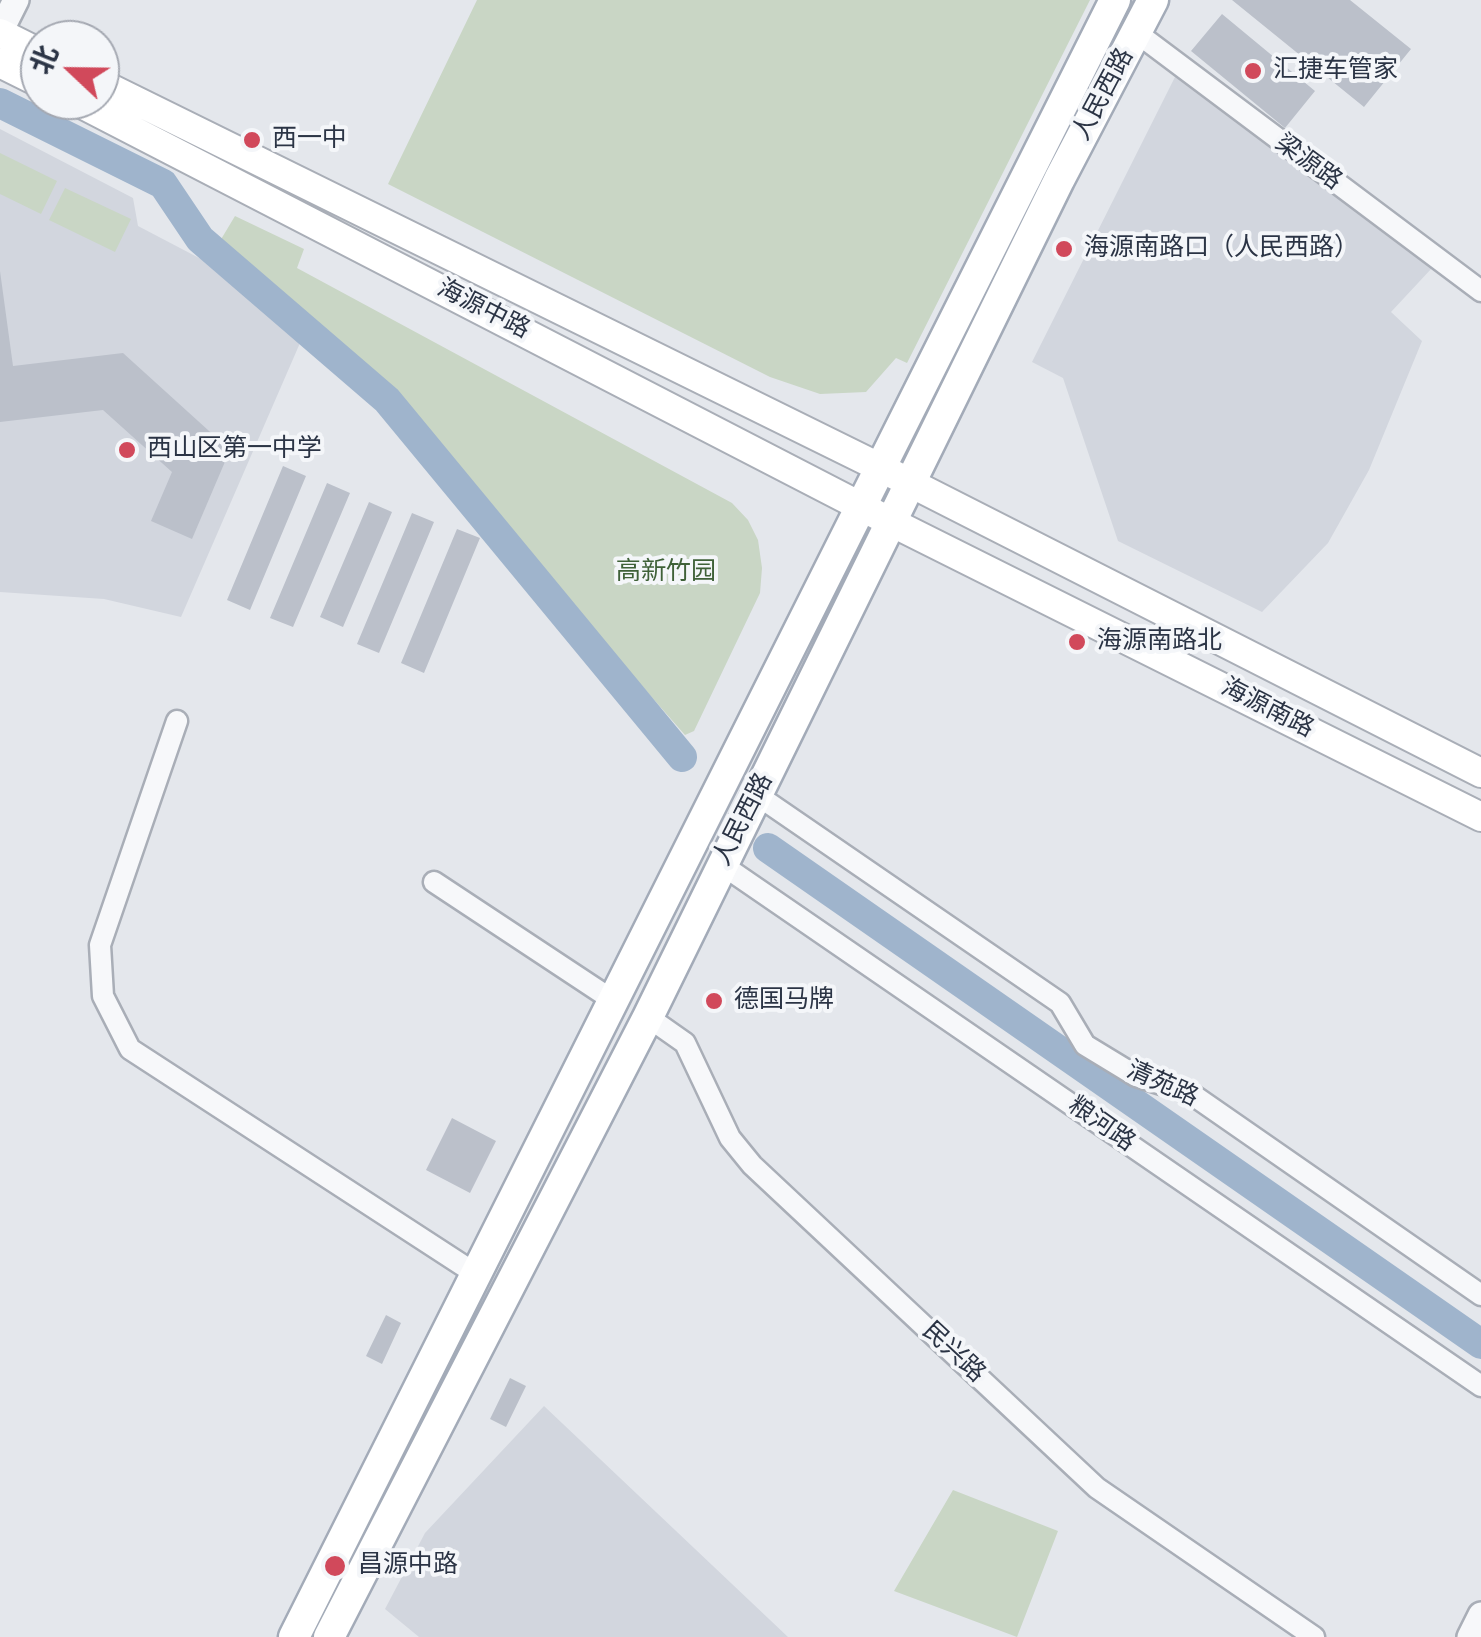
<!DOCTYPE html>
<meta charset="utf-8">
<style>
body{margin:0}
#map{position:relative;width:1481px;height:1637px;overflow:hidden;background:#e4e7ec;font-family:"Titillium Web","Noto Sans SC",sans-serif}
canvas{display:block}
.north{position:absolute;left:20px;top:20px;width:100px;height:100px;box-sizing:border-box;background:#f4f6f9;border:2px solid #a4a8b1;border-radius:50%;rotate:292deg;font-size:28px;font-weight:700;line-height:40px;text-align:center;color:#2b3445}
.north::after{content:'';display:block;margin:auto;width:35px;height:45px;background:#d1495b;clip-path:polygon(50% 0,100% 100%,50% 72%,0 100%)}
</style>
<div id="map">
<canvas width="1481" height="1637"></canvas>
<div class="north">北</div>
</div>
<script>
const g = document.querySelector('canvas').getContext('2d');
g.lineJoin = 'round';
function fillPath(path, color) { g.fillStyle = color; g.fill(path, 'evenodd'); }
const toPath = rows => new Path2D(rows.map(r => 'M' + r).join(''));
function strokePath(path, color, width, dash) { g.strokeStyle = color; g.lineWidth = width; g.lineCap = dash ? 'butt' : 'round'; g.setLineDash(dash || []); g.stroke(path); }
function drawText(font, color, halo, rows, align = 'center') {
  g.font = font + ' "Titillium Web","Noto Sans SC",sans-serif'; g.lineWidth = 8; g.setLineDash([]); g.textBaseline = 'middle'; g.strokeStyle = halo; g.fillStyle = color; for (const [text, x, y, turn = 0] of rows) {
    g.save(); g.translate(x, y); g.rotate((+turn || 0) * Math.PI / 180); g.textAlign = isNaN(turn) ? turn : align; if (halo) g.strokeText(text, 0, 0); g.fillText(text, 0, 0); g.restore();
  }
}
fillPath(toPath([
 [1176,75,1432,268,1391,312,1422,341,1369,470,1328,543,1262,612,1118,541,1063,378,1032,362],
 [0,129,133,198,138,226,201,259,300,343,181,617,104,599,0,592],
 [544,1406,788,1637,419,1637,385,1609,425,1533]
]), '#d2d6de');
fillPath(toPath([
 [477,0,1090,0,907,363,896,358,866,392,820,394,770,377,388,184],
 [0,153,57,181,41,214,0,194],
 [65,188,131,219,115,252,49,220],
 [235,216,304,249,297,268,732,503,748,520,758,540,762,568,760,593,694,731,685,735,382,390,217,246],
 [953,1490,1058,1531,1017,1637,894,1591]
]), '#c9d6c5');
strokePath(toPath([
 [0,103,163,184,200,239,387,400,682,757],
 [768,848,1481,1344]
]), '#9fb4cc', 30);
fillPath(toPath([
 [1232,0,1350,0,1411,49,1364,107],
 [1222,14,1315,91,1285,128,1191,51],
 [0,271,13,366,123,353,230,450,192,539,151,521,172,472,103,410,0,422],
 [283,466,306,476,250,610,227,600],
 [327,483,350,493,293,627,270,618],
 [369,502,392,512,343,627,320,617],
 [412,513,434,522,379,653,357,644],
 [457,529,480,538,424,673,401,663],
 [452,1118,496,1141,470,1193,426,1170],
 [386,1315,401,1323,382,1364,366,1356],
 [510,1378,526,1386,506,1427,490,1419]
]), '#bbc0ca');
const minor = toPath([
 [1137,33,1481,291],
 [177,721,100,945,103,996,130,1049,476,1274],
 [757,795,1060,1003,1085,1045,1136,1076,1190,1093,1481,1295],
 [721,864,1481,1386],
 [434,882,614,1001],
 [648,1017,685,1043,730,1138,752,1165,1097,1488,1314,1637]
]);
const tertiary = toPath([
 [0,32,16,0],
 [1470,1637,1481,1615]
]);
const secondary = toPath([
 [0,33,40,53],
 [0,63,40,83],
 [100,83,879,467,1481,773],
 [74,100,891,522,1481,817]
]);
const primary = toPath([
 [294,1637,1115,0],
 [329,1637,648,1017,1059,180,1153,0]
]);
strokePath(minor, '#a9aeb7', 25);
strokePath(tertiary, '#a9aeb7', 30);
strokePath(secondary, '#a9aeb7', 32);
strokePath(primary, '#a3abb8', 35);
strokePath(minor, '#f7f8fa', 20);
strokePath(tertiary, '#f7f8fa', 25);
strokePath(secondary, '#fff', 28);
strokePath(primary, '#fff', 30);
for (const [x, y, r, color] of [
 [1253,71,10,"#d1495b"],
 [252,140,10,"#d1495b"],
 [1064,249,10,"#d1495b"],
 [127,450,10,"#d1495b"],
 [1077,642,10,"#d1495b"],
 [714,1001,10,"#d1495b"],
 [335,1566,12,"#d1495b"]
]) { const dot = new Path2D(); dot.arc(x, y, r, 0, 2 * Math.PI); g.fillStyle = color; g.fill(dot); strokePath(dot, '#f4f6f9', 4); }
drawText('25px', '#2b3445', '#f4f6f9', [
 ["汇捷车管家",1273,71],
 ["西一中",272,140],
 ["海源南路口（人民西路）",1084,249],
 ["西山区第一中学",147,450],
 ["海源南路北",1097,642],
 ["德国马牌",734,1001],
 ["昌源中路",358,1566]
], 'left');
drawText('25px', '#2b3445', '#f4f6f9', [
 ["人民西路",1104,95,-62],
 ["梁源路",1308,163,36],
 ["海源中路",483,310,27],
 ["海源南路",1267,709,27],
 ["人民西路",744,820,-63],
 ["清苑路",1162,1085,24],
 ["粮河路",1101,1125,35],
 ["民兴路",953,1353,43]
]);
drawText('25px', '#3f6138', '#f4f6f9', [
 ["高新竹园",666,573]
]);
</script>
